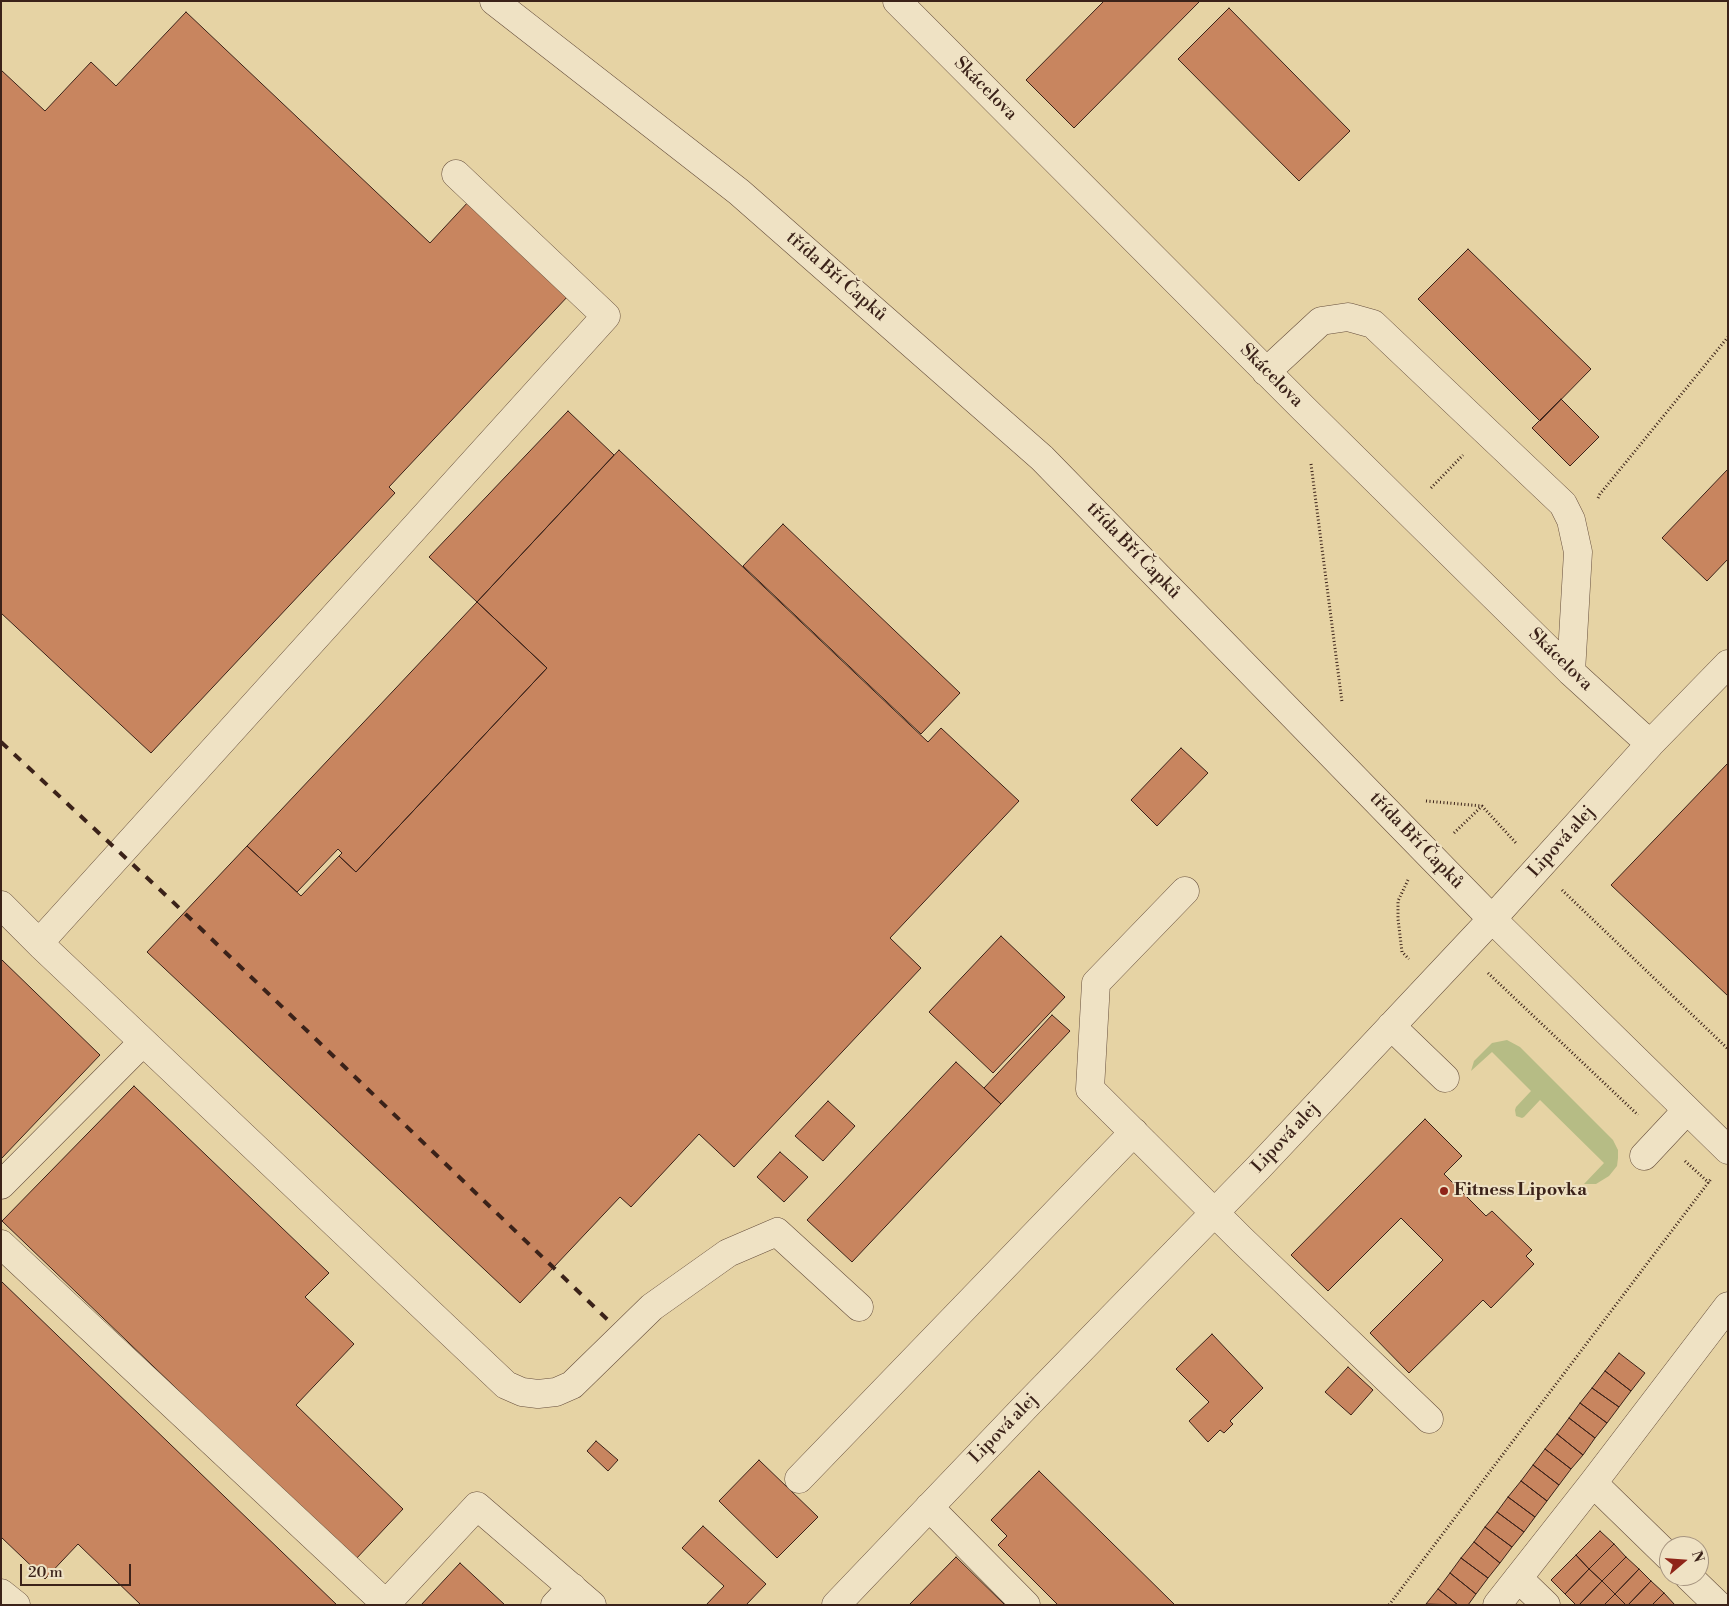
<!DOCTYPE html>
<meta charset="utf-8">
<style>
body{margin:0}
#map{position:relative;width:1729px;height:1606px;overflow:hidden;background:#e6d3a4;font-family:"Libre Bodoni",serif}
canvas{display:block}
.frame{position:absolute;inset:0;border:2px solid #3b2219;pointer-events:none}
.north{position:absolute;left:1659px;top:1536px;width:50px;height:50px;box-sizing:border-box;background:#efe2c4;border:1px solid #a79580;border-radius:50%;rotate:72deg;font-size:14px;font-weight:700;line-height:20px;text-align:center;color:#3b2219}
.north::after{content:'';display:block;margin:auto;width:18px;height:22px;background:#8f2418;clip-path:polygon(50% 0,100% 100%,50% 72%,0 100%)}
.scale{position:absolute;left:20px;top:1564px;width:111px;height:22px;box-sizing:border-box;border:2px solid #3b2219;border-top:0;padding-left:6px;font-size:15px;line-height:18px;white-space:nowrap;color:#3b2219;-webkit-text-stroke:4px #efe2c4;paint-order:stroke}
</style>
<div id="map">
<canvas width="1729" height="1606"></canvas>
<div class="frame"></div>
<div class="north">N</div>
<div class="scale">20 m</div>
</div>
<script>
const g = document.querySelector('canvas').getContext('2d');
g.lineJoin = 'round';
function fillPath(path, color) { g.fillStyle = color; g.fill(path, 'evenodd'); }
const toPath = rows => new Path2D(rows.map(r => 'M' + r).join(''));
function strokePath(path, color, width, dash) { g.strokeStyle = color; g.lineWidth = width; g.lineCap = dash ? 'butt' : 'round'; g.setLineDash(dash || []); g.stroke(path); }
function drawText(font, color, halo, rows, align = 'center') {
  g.font = font + ' "Libre Bodoni",serif'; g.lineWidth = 4; g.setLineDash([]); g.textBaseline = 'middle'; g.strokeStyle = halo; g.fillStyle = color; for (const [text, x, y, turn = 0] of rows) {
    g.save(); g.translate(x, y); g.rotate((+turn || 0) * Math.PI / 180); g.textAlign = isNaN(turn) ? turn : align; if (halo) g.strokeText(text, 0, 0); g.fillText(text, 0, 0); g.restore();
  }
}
fillPath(toPath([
 [1507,1040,1520,1047,1613,1140,1618,1150,1618,1158,1617,1166,1609,1176,1596,1184,1584,1184,1604,1163,1540,1100,1524,1117,1522,1118,1516,1116,1515,1110,1516,1107,1531,1091,1492,1052,1471,1071,1474,1061,1492,1043]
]), '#b6bc85');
const building = toPath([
 [1104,1,1200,1,1074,128,1026,80,1104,1],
 [1229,8,1350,131,1299,181,1178,59,1229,8],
 [186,12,430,243,469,201,569,295,389,487,395,493,151,753,1,613,1,70,45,111,91,62,116,86,186,12],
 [1468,249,1591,369,1540,421,1418,299,1468,249],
 [1561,399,1599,437,1570,466,1532,428,1561,399],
 [568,411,614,455,477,602,429,557,568,411],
 [619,450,928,742,941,728,1019,801,890,938,921,968,734,1167,699,1134,631,1207,620,1197,520,1303,147,952,247,846,301,896,339,856,356,872,547,668,477,602,619,450],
 [1728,469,1728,559,1707,581,1662,538,1728,469],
 [783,524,960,693,921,734,743,566,783,524],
 [477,602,547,668,356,872,339,856,342,853,338,849,297,892,247,846,477,602],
 [1181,748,1208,773,1157,826,1131,800,1181,748],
 [1728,763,1728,996,1611,885,1728,763],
 [1001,936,1065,997,993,1073,929,1012,1001,936],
 [1,959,100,1055,1,1159,1,959],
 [1052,1015,1070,1031,1001,1104,984,1088,1052,1015],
 [956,1062,1001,1104,852,1262,807,1220,956,1062],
 [134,1086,329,1273,305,1297,354,1344,296,1405,403,1509,355,1560,2,1221,134,1086],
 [828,1101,855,1126,823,1161,795,1136,828,1101],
 [1425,1119,1462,1156,1444,1174,1486,1216,1492,1211,1532,1250,1526,1256,1534,1264,1491,1308,1483,1300,1409,1373,1370,1333,1443,1260,1401,1218,1328,1291,1291,1255,1425,1119],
 [780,1152,808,1177,784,1202,757,1177,780,1152],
 [1,1281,337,1605,141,1605,78,1544,45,1579,1,1537,1,1281],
 [1212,1334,1263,1388,1230,1421,1233,1424,1224,1433,1220,1430,1208,1442,1189,1421,1209,1402,1176,1369,1212,1334],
 [1619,1353,1645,1373,1631,1391,1605,1371,1619,1353],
 [1348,1367,1373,1390,1351,1415,1325,1392,1348,1367],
 [1605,1371,1631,1391,1619,1407,1592,1388,1605,1371],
 [1592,1388,1619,1407,1607,1423,1580,1403,1592,1388],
 [1580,1403,1607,1423,1595,1438,1569,1418,1580,1403],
 [1569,1418,1595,1438,1583,1455,1557,1434,1569,1418],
 [1557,1434,1583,1455,1571,1469,1545,1449,1557,1434],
 [596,1441,618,1460,608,1471,587,1451,596,1441],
 [1545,1449,1571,1469,1559,1485,1533,1465,1545,1449],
 [759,1460,818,1517,777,1558,719,1501,759,1460],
 [1533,1465,1559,1485,1547,1501,1521,1481,1533,1465],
 [1039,1471,1175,1605,1058,1605,998,1545,1007,1536,991,1520,1039,1471],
 [1521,1481,1547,1501,1535,1517,1508,1497,1521,1481],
 [1508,1497,1535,1517,1524,1532,1497,1512,1508,1497],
 [1497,1512,1524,1532,1512,1547,1485,1527,1497,1512],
 [703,1526,766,1584,746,1605,706,1605,724,1586,682,1548,703,1526],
 [1485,1527,1512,1547,1500,1563,1474,1542,1485,1527],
 [1600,1531,1614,1544,1589,1569,1576,1555,1600,1531],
 [1474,1542,1500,1563,1488,1578,1461,1558,1474,1542],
 [1614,1544,1626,1557,1602,1581,1589,1569,1614,1544],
 [1576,1555,1589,1569,1565,1594,1551,1580,1576,1555],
 [956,1557,1005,1605,909,1605,956,1557],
 [1626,1557,1639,1569,1615,1594,1602,1581,1626,1557],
 [1461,1558,1488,1578,1476,1594,1450,1573,1461,1558],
 [460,1563,505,1605,421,1605,460,1563],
 [1589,1569,1602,1581,1579,1605,1576,1605,1565,1594,1589,1569],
 [1639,1569,1651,1581,1628,1605,1626,1605,1615,1594,1639,1569],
 [1450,1573,1476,1594,1468,1605,1458,1605,1438,1589,1450,1573],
 [1602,1581,1615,1594,1604,1605,1579,1605,1602,1581],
 [1651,1581,1664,1593,1652,1605,1628,1605,1651,1581],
 [1438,1589,1458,1605,1426,1604,1438,1589],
 [1664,1593,1675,1605,1652,1605,1664,1593],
 [1615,1594,1626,1605,1604,1605,1615,1594]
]);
fillPath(building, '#c8855f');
strokePath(building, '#3b2219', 1);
const minor = toPath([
 [494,1,739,192,1042,458,1492,919,1728,1150],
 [897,1,1304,409,1571,672,1650,744],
 [1266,372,1321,321,1348,317,1373,324,1563,504,1571,520,1578,552,1571,672],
 [1185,891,1096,983,1090,1089,1242,1240,1429,1419],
 [1,905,42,946,506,1385,522,1392,538,1394,556,1392,572,1385,652,1307,728,1253,777,1232,859,1307],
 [39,943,606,316,456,174],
 [1391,1026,1445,1078],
 [1644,1156,1687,1110],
 [1,1185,143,1042],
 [1,1244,386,1604],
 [799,1479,1134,1132],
 [1593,1483,1669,1557],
 [929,1507,1026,1605],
 [1688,1576,1718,1605],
 [1518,1578,1546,1605],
 [1,1593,16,1605],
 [385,1605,477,1506,592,1605],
 [555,1605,572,1587],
 [836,1605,1026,1406,1258,1168,1492,919,1650,744,1728,664],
 [1497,1605,1593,1483,1728,1306]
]);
strokePath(minor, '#664e3c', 29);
strokePath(toPath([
 [1311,464,1342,702],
 [1431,488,1463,455],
 [1598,498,1600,494,1728,337],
 [1426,801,1482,806,1516,843],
 [1454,833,1482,806],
 [1408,880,1398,901,1398,919,1402,952,1409,959],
 [1562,890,1728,1049],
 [1488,973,1638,1115],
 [1685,1161,1709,1183],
 [1389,1605,1711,1179]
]), '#3b2219', 3, [1, 2.5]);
strokePath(minor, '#efe2c4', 28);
strokePath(toPath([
 [1,742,172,901,609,1321]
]), '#3b2219', 4, [9, 9]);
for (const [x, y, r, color] of [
 [1444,1191,5,"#8f2418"]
]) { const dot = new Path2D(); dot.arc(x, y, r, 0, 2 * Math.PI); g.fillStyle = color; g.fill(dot); strokePath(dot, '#efe2c4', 2); }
drawText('18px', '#3b2219', '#efe2c4', [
 ["Skácelova",985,89,45],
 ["třída Bří Čapků",836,277,41],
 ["Skácelova",1271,376,45],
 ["třída Bří Čapků",1133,551,46],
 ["Skácelova",1560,660,44],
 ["třída Bří Čapků",1416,841,46],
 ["Lipová alej",1562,842,-48],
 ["Lipová alej",1286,1138,-47],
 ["Lipová alej",1004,1429,-46]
]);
drawText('bold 18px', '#3b2219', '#efe2c4', [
 ["Fitness Lipovka",1454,1191]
], 'left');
</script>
